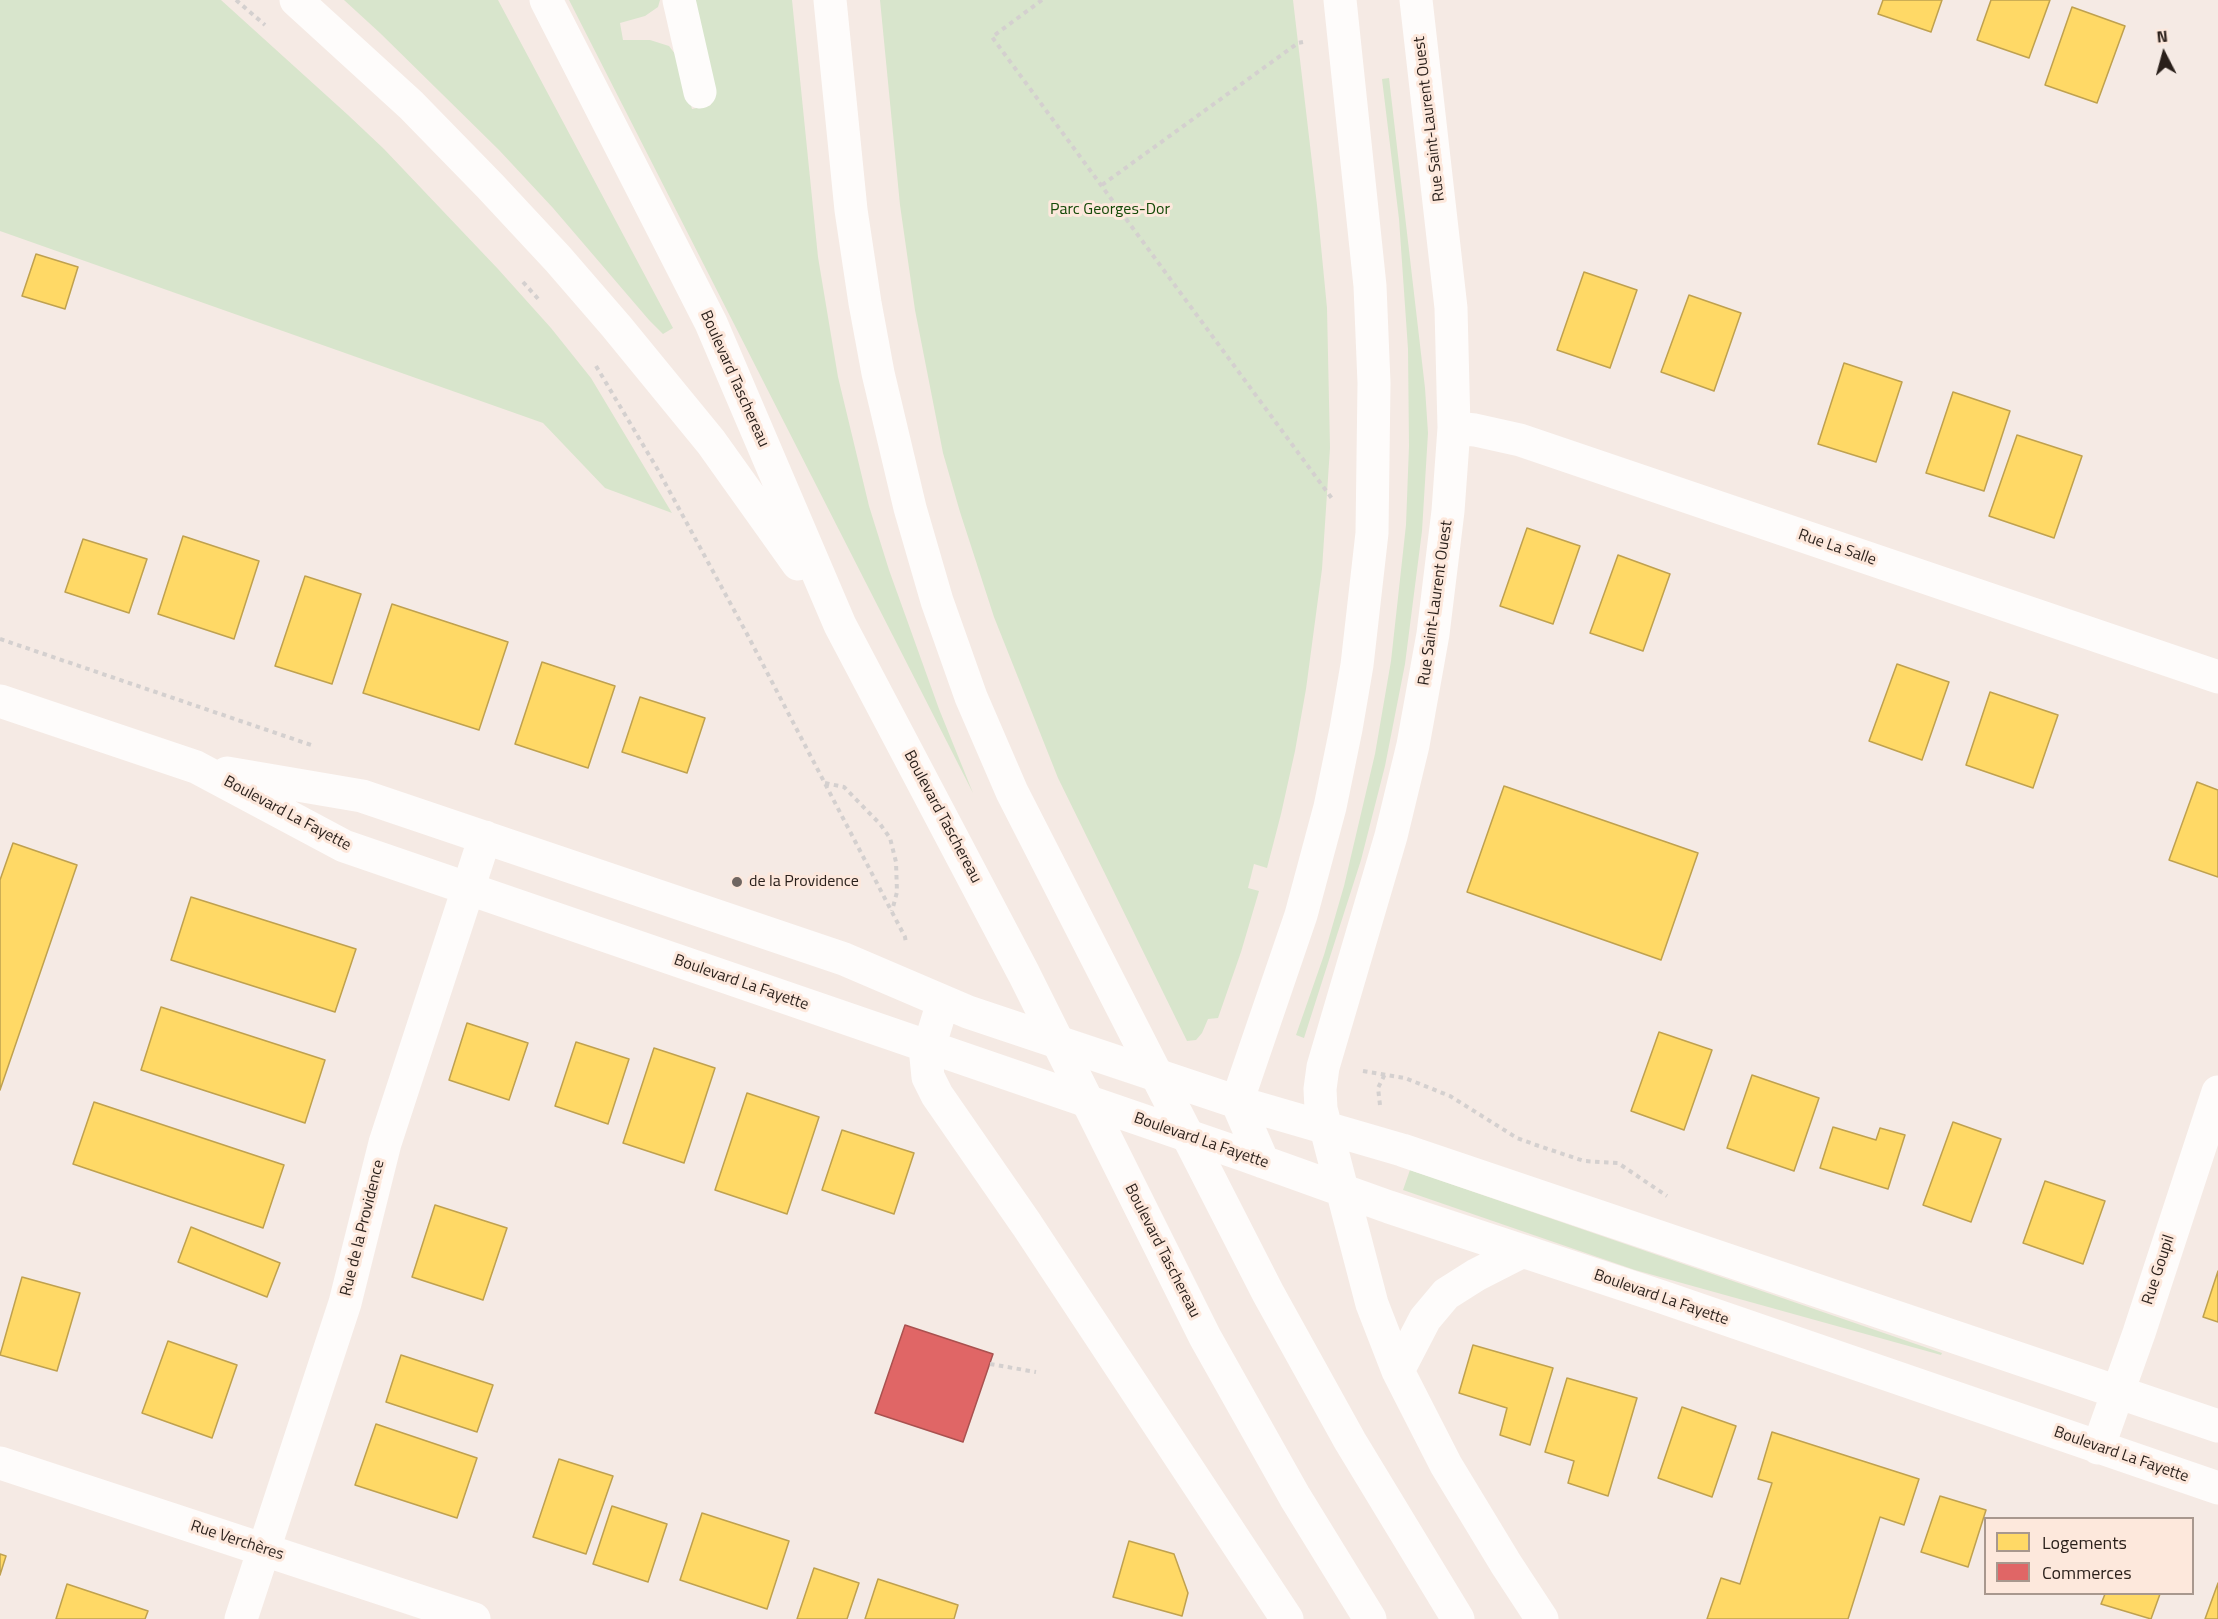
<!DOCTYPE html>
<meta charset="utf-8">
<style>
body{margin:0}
#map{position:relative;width:2218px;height:1619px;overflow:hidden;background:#f5eae4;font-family:"Titillium Web",sans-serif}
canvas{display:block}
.legend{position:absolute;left:1984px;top:1517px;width:210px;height:78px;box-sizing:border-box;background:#fde8dc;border:2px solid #a8988e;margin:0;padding:8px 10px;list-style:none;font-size:18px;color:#291f1a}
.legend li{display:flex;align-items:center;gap:12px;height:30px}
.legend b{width:30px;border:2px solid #a8988e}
.north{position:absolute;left:2134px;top:24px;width:60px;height:60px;-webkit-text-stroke:4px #fde8dc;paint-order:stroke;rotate:354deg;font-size:16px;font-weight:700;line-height:24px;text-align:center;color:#291f1a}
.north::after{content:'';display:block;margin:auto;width:21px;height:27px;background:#291f1a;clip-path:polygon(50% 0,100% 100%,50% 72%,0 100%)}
</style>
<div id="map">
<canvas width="2218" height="1619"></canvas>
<ul class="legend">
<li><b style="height:16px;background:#ffd966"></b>Logements</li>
<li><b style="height:16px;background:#e06666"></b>Commerces</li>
</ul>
<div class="north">N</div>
</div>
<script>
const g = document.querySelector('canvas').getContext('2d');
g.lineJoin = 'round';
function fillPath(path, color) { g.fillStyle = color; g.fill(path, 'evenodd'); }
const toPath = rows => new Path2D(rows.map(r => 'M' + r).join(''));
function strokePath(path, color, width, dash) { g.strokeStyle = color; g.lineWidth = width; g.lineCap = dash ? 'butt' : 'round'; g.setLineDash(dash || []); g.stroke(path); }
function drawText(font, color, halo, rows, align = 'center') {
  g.font = font + ' "Titillium Web",sans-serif'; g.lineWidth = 6; g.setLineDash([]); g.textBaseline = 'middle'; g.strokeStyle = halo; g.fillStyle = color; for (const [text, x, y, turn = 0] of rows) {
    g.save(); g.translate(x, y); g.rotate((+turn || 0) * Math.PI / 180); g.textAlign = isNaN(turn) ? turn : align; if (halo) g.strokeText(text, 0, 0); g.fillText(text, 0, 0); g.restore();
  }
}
fillPath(toPath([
 [0,0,221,0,348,115,384,149,498,269,551,328,591,378,672,513,605,488,543,423,0,231],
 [344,0,498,0,673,328,663,334,649,320,553,208,499,150,380,33],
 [569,0,660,0,658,7,645,16,620,23,623,40,650,40,669,46,679,59,692,109,711,105,691,0,792,0,818,257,838,377,869,506,889,570,939,709,973,793],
 [880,0,1293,0,1317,205,1327,308,1330,448,1322,569,1306,689,1295,751,1281,814,1267,868,1254,864,1248,888,1259,891,1241,952,1218,1018,1208,1019,1202,1033,1196,1040,1187,1041,1058,778,994,617,960,512,943,453,915,310,900,205],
 [1389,78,1425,388,1428,433,1422,531,1405,664,1385,766,1361,860,1304,1038,1296,1035,1324,955,1344,886,1375,754,1391,661,1406,525,1409,446,1408,349,1399,219,1382,79],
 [1410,1170,1942,1353,1941,1355,1635,1270,1403,1190]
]), '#d8e5cc');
const homes = toPath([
 [1883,0,1942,0,1931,32,1878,14,1883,0],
 [1991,0,2050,0,2029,58,1977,40,1991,0],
 [2072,7,2125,26,2097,103,2045,85,2072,7],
 [36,254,78,267,65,309,22,296,36,254],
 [1584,272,1637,290,1610,368,1557,350,1584,272],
 [1689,295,1741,313,1714,391,1661,372,1689,295],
 [1844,363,1902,382,1876,462,1818,444,1844,363],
 [1953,392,2010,411,1984,491,1926,473,1953,392],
 [2017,435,2082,456,2054,538,1989,516,2017,435],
 [1527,528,1580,546,1553,624,1500,606,1527,528],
 [183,536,259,561,234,639,158,614,183,536],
 [83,539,147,559,129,613,65,592,83,539],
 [1618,555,1670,574,1643,651,1590,633,1618,555],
 [305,576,361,594,332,684,275,666,305,576],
 [392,604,508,642,479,730,363,693,392,604],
 [542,662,615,686,588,768,515,744,542,662],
 [1897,664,1949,682,1922,760,1869,741,1897,664],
 [1990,692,2058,715,2033,788,1966,765,1990,692],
 [640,697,705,718,687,773,622,752,640,697],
 [2197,782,2218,790,2218,877,2169,860,2197,782],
 [1504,786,1698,853,1661,960,1467,892,1504,786],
 [13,843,77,865,0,1090,0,880,13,843],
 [191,897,356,949,335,1012,171,960,191,897],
 [161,1007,325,1060,305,1123,141,1070,161,1007],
 [467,1023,528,1043,509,1100,449,1080,467,1023],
 [1659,1032,1712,1050,1684,1130,1631,1111,1659,1032],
 [576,1042,629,1059,608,1124,555,1106,576,1042],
 [654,1048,715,1068,684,1163,623,1143,654,1048],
 [1752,1075,1819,1098,1794,1171,1727,1148,1752,1075],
 [747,1093,819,1117,787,1214,715,1190,747,1093],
 [94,1102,284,1165,263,1228,73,1164,94,1102],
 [1953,1122,2001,1139,1971,1222,1923,1205,1953,1122],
 [1833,1127,1876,1140,1880,1128,1905,1135,1888,1189,1820,1168,1833,1127],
 [842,1130,914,1153,894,1214,822,1190,842,1130],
 [2045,1181,2105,1201,2083,1264,2023,1243,2045,1181],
 [435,1205,507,1228,483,1300,412,1277,435,1205],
 [191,1227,280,1263,267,1297,178,1262,191,1227],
 [2218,1271,2218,1322,2203,1317,2218,1271],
 [22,1277,80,1293,57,1371,0,1355,22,1277],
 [168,1341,237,1365,212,1438,142,1413,168,1341],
 [1473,1345,1553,1368,1530,1445,1500,1435,1507,1408,1459,1393,1473,1345],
 [401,1355,493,1385,477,1432,386,1402,401,1355],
 [1567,1378,1637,1398,1608,1496,1568,1483,1574,1461,1545,1452,1567,1378],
 [1682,1407,1736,1426,1712,1497,1658,1478,1682,1407],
 [376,1424,477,1458,457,1518,355,1485,376,1424],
 [1772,1432,1919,1479,1904,1525,1880,1517,1848,1619,1707,1619,1721,1578,1740,1584,1772,1483,1758,1479,1772,1432],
 [559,1459,613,1476,586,1554,533,1537,559,1459],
 [1940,1496,1986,1510,1968,1567,1921,1552,1940,1496],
 [612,1506,667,1524,648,1582,593,1564,612,1506],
 [702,1513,789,1541,767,1609,680,1580,702,1513],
 [1129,1541,1174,1554,1188,1593,1182,1616,1113,1597,1129,1541],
 [0,1554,6,1556,0,1575,0,1554],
 [814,1568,859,1583,847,1619,797,1619,814,1568],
 [878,1579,958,1605,954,1619,865,1619,878,1579],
 [2218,1583,2218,1619,2205,1619,2218,1583],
 [67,1584,148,1611,145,1619,56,1619,67,1584],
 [2105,1594,2160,1594,2151,1619,2101,1604,2105,1594]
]);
fillPath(homes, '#ffd966');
strokePath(homes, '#bfa14f', 1.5);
const shops = toPath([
 [905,1325,993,1354,963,1442,875,1413,905,1325]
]);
fillPath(shops, '#e06666');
strokePath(shops, '#a9514f', 1.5);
strokePath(toPath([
 [236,0,265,25],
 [1042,0,992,37,1333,500],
 [1102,185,1298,43,1303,42],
 [523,282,540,301],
 [596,366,658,470,747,634,905,937,906,943],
 [0,639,314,746],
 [825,783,844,787,880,824,890,838,896,862,897,892,892,911],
 [1363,1071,1405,1078,1450,1096,1517,1138,1536,1145,1584,1161,1618,1163,1667,1196],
 [1380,1105,1378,1088,1385,1074],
 [990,1364,1036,1372]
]), '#d4d0cf', 4, [4.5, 4.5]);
strokePath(toPath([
 [679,0,700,92],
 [1416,0,1451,308,1454,428,1448,511,1433,634,1413,745,1391,836,1323,1067,1320,1089,1321,1109,1372,1304,1398,1371,1446,1465,1506,1564,1542,1619],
 [1454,428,1475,430,1520,440,2218,677],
 [0,701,196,767,344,846,1244,1155,1389,1207,1662,1297,2218,1488],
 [227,773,362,796,844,959,968,1012,1237,1102,1402,1150,2218,1426],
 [943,1002,926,1057,928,1077,937,1095,1027,1225,1287,1619],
 [1263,1162,1237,1102,1301,915,1330,807,1346,729,1357,665,1372,533,1374,383,1370,286,1340,0],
 [1398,1371,1425,1319,1446,1294,1476,1275,1523,1251],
 [2098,1448,2139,1333,2218,1092],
 [0,1463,474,1619],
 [241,1619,345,1303,385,1143,485,837]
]), '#fefcfb', 33);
strokePath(toPath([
 [296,0,411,105,490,186,558,259,616,326,711,442,798,564],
 [546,0,711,323,840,625,1024,974,1205,1337,1295,1497,1370,1619],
 [830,0,851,210,865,303,878,373,910,508,937,601,971,697,1012,792,1268,1293,1350,1441,1458,1619]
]), '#fefcfb', 33);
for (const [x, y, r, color] of [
 [737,882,6,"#706661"]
]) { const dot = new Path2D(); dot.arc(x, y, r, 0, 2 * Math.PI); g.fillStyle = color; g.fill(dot); strokePath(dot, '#fde8dc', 2); }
drawText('16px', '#291f1a', '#fde8dc', [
 ["Rue Saint-Laurent Ouest",1430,119,-97],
 ["Boulevard Taschereau",734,379,66],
 ["Rue La Salle",1837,548,19],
 ["Rue Saint-Laurent Ouest",1436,603,-82],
 ["Boulevard La Fayette",287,814,28],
 ["Boulevard Taschereau",942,817,62],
 ["Boulevard La Fayette",741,983,19],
 ["Boulevard La Fayette",1201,1141,19],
 ["Rue de la Providence",363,1228,-76],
 ["Boulevard Taschereau",1162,1251,63],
 ["Rue Goupil",2159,1270,-72],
 ["Boulevard La Fayette",1661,1298,19],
 ["Boulevard La Fayette",2121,1455,19],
 ["Rue Verchères",237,1541,18]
]);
drawText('16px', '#144907', '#fde8dc', [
 ["Parc Georges-Dor",1110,210]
]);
drawText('16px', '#291f1a', '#fde8dc', [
 ["de la Providence",749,882]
], 'left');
</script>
